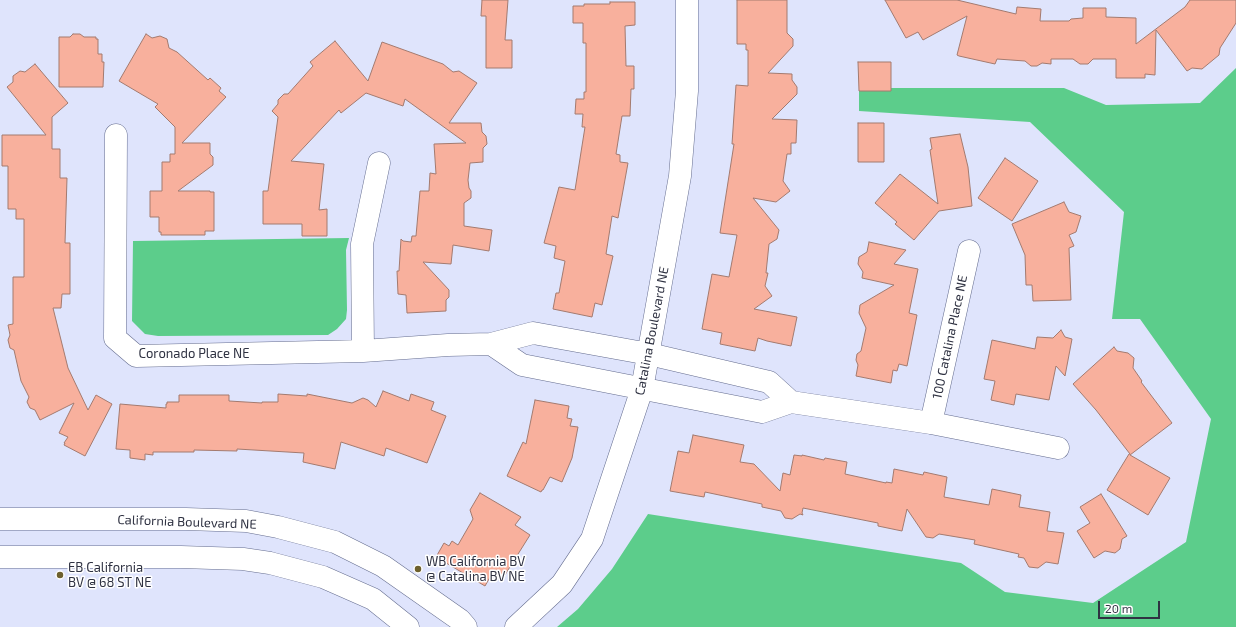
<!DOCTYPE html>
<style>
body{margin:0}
#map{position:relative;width:1236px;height:627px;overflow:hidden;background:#dfe4fc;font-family:"Exo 2",sans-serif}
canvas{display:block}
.scale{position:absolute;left:1098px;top:601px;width:62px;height:18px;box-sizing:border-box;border:2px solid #2f3242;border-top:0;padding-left:5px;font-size:12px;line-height:14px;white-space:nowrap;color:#2f3242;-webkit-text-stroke:3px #fff;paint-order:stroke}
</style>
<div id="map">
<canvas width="1236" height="627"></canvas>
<div class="scale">20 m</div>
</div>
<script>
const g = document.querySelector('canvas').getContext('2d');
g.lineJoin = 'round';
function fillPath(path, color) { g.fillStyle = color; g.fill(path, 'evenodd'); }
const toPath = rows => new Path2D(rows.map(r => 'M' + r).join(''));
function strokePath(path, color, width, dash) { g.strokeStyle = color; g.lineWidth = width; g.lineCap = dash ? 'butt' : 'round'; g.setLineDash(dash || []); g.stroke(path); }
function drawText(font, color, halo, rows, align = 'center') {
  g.font = font + ' "Exo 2",sans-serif'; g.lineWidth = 3; g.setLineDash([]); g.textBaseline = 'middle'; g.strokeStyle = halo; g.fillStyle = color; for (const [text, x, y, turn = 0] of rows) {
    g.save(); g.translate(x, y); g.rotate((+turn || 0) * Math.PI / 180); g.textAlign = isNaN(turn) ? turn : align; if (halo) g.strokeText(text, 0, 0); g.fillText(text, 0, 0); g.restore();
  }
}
fillPath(toPath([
 [1236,68,1236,627,557,627,578,609,612,569,648,514,961,563,1005,592,1093,603,1186,542,1211,419,1140,319,1112,319,1124,212,1030,122,859,111,859,88,1064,88,1106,105,1200,103],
 [349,238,346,250,347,310,346,319,337,329,328,335,158,336,145,334,132,321,133,241]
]), '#5ccd8b');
const building = toPath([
 [482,0,508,0,505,40,512,40,512,68,486,68,486,16,481,16,482,0],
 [737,0,787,0,787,33,793,39,793,46,768,73,792,74,792,80,797,87,797,94,772,119,797,120,796,143,791,143,791,154,787,154,783,181,790,191,776,202,753,198,779,230,777,239,769,244,766,273,768,273,765,286,772,296,754,309,797,317,791,346,767,341,758,338,755,351,720,344,722,333,702,329,712,274,729,277,737,235,720,233,734,144,732,144,736,85,748,86,748,50,746,50,746,44,737,44,737,0],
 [885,0,957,0,1016,14,1017,7,1041,9,1040,21,1069,21,1071,19,1083,18,1083,8,1106,8,1106,17,1136,18,1136,44,1185,7,1190,0,1236,0,1236,23,1220,48,1219,55,1202,69,1192,68,1187,71,1156,30,1155,75,1145,74,1145,78,1116,78,1116,59,1093,59,1088,64,1080,64,1073,59,1051,59,1051,64,1042,63,1037,66,1031,66,1025,61,997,59,995,64,959,56,957,55,967,16,923,40,918,32,906,38,885,0],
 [610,2,635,2,635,25,625,26,626,66,634,66,634,89,631,89,630,116,622,116,616,154,620,155,620,162,628,163,618,218,612,216,606,254,613,256,602,305,595,303,592,317,553,309,556,293,559,293,565,261,554,258,556,246,544,243,559,187,575,190,585,127,582,127,583,114,575,114,576,99,584,99,584,92,586,92,586,43,583,43,583,23,573,23,573,6,584,6,584,4,610,4,610,2],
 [73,34,80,34,84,37,96,37,96,39,98,39,98,54,102,54,102,62,104,62,103,87,59,87,59,37,70,37,73,34],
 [146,34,152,38,160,36,167,39,169,48,177,52,208,80,210,78,221,88,219,91,226,97,182,143,210,143,210,154,213,157,213,165,178,191,210,191,210,192,214,192,214,231,205,231,205,235,161,235,161,232,159,232,159,217,150,217,150,191,162,191,162,162,170,162,170,154,175,154,175,127,155,107,158,104,119,81,146,34],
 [335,41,368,81,382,42,443,64,453,72,459,71,477,83,449,123,481,123,482,132,486,136,487,144,483,148,483,162,470,163,468,180,469,188,471,191,471,198,464,203,464,226,492,230,489,251,453,245,451,264,423,262,449,290,449,297,446,300,446,311,407,313,406,295,398,294,397,271,399,271,401,239,403,241,411,242,412,236,416,236,420,191,429,191,430,173,436,174,434,144,466,143,405,99,403,106,366,93,341,113,339,110,291,161,324,164,319,210,327,209,327,236,302,236,302,224,263,224,263,191,268,191,278,117,272,111,278,104,278,100,284,94,288,94,313,66,310,62,335,41],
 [858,62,891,62,891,91,859,91,858,62],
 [35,64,68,103,52,117,52,149,60,149,60,178,67,178,65,243,70,243,70,294,62,294,61,308,53,308,68,368,88,410,96,395,112,404,85,456,64,445,65,443,64,443,68,437,59,433,74,403,40,420,35,410,30,408,27,402,29,397,21,381,14,350,10,348,8,340,10,335,8,325,13,324,13,277,24,277,24,219,16,219,16,209,8,209,8,166,2,166,2,135,46,135,7,87,13,82,13,76,20,71,25,72,35,64],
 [858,123,884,123,884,162,858,162,858,123],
 [960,134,968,167,972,206,939,211,914,240,895,224,897,222,875,203,900,174,938,204,930,150,932,149,930,138,960,134],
 [1005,158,1038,181,1012,221,978,198,1005,158],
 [1064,202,1069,212,1081,216,1076,232,1069,235,1074,246,1069,248,1071,300,1033,301,1032,285,1026,285,1025,255,1012,224,1064,202],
 [869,242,906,250,894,264,918,269,909,313,917,315,907,366,899,364,897,371,893,370,891,383,856,376,858,365,856,360,857,354,861,351,866,328,859,313,860,305,894,285,862,278,863,272,858,264,859,257,867,252,869,242],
 [1061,330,1065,337,1072,339,1065,376,1056,366,1049,400,1016,394,1014,405,991,400,995,381,984,379,992,340,1035,349,1037,337,1053,338,1061,330],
 [1114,347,1117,351,1128,353,1134,358,1133,368,1142,381,1141,382,1172,423,1130,455,1170,478,1148,515,1107,490,1129,454,1130,454,1096,410,1073,384,1114,347],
 [383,391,409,401,411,394,434,402,431,410,446,416,427,463,386,448,384,456,341,442,335,469,303,462,304,453,237,449,237,451,194,450,194,452,153,452,153,455,145,454,145,460,130,458,130,450,116,449,120,404,166,408,166,404,167,404,167,402,179,402,179,395,229,395,229,401,262,403,262,402,278,402,278,394,307,396,307,394,352,403,363,398,368,400,376,407,383,391],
 [535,400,569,406,567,418,572,419,570,426,578,427,572,458,562,482,550,477,543,490,542,490,541,492,507,476,523,442,526,444,535,400],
 [693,435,744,445,740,462,754,464,780,491,783,473,790,475,794,455,802,456,802,455,824,460,825,458,847,462,845,474,886,483,886,482,892,483,894,469,923,475,924,472,947,477,944,497,989,505,992,489,1021,495,1019,507,1050,512,1047,531,1064,533,1058,564,1046,562,1038,568,1029,567,1024,558,1018,557,1019,554,974,544,975,540,939,534,933,538,926,537,907,509,902,531,878,526,878,523,803,508,802,513,803,515,800,514,792,519,785,518,781,511,762,507,762,504,705,492,704,497,670,491,678,451,689,453,693,435],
 [480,493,521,517,515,525,530,535,503,578,493,572,485,586,436,557,444,543,449,546,452,541,458,545,473,519,470,510,480,493],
 [1101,494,1127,536,1122,539,1120,549,1115,553,1105,551,1094,558,1077,531,1090,523,1080,507,1101,494]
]);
fillPath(building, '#f8b09d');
strokePath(building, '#a37a6f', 1);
const minor = toPath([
 [116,135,115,338,136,356,363,351,448,345,491,344,533,333,649,354,769,382,791,402],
 [491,344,522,365,762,412,791,402,931,423,1058,448],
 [363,351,362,244,379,163],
 [931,423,969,251],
 [0,519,186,519,246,521,278,527,335,542,383,566,460,620,466,627],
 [0,557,181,557,243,559,270,563,323,577,373,599,408,627],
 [516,627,562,584,592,539,642,389,680,176,687,91,687,0]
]);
strokePath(minor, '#656d8f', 23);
strokePath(minor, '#fff', 22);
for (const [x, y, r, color] of [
 [418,569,4,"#6d602e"],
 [60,575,4,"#6d602e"]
]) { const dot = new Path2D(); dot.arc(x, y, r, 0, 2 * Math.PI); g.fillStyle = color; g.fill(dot); strokePath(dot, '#fff', 1.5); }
drawText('13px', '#2f3242', '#fff', [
 ["Catalina Boulevard NE",652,331,-79],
 ["100 Catalina Place NE",950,337,-78],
 ["Coronado Place NE",194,354],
 ["California Boulevard NE",187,522,2]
]);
drawText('13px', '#2f3242', '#fff', [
 ["WB California BV",426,562],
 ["@ Catalina BV NE",426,577],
 ["EB California",68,568],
 ["BV @ 68 ST NE",68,583]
], 'left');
</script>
